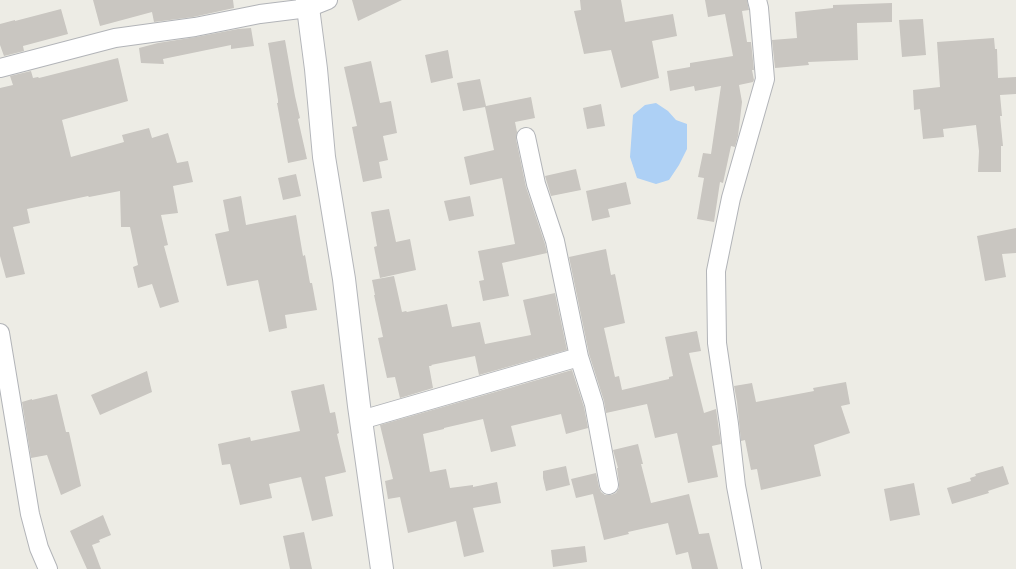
<!DOCTYPE html>
<style>
body{margin:0}
canvas{display:block;background:#edece5}
</style>
<canvas width="1016" height="569"></canvas>
<script>
const g = document.querySelector('canvas').getContext('2d');
g.lineJoin = 'round';
function fillPath(path, color) { g.fillStyle = color; g.fill(path, 'evenodd'); }
const toPath = rows => new Path2D(rows.map(r => 'M' + r).join(''));
function strokePath(path, color, width, dash) { g.strokeStyle = color; g.lineWidth = width; g.lineCap = dash ? 'butt' : 'round'; g.setLineDash(dash || []); g.stroke(path); }
fillPath(toPath([
 [656,103,668,111,676,120,687,124,687,149,679,165,669,180,656,184,637,178,630,157,633,115,645,105]
]), '#add0f5');
fillPath(toPath([
 [93,0,233,0,234,8,193,17,154,22,152,12,100,26],
 [352,0,402,0,358,21],
 [580,0,621,0,625,22,673,14,677,36,652,41,659,78,621,88,611,50,584,54,574,11,581,10],
 [705,0,747,0,749,10,742,11,747,42,751,42,754,70,752,70,754,80,753,82,739,85,742,102,738,136,735,147,731,146,723,183,720,182,714,222,697,219,704,178,698,177,703,153,711,154,721,86,695,91,694,86,670,91,667,71,690,67,690,63,733,56,725,14,708,17],
 [892,3,892,22,857,23,858,60,808,62,809,65,775,68,772,40,797,38,795,12,833,8,833,5],
 [61,9,68,34,23,46,24,51,4,56,0,45,0,24,15,20,15,21],
 [923,19,926,55,902,57,899,20],
 [251,28,254,46,231,49,231,45,163,59,164,64,141,63,139,48,158,43,196,37,238,29],
 [994,38,995,49,997,49,998,78,1016,77,1016,94,1000,95,1002,116,1000,116,1003,146,1001,146,1001,172,978,172,979,151,976,125,943,129,944,137,923,139,920,109,914,110,913,90,940,87,937,42],
 [285,40,295,96,300,118,298,119,307,159,288,163,277,103,278,103,278,100,268,43],
 [448,50,453,78,431,83,425,55],
 [118,58,128,101,62,120,71,157,124,142,122,135,149,128,152,138,168,133,177,163,188,161,193,182,173,186,178,213,161,215,168,245,164,246,179,302,160,308,152,284,138,288,133,267,138,265,130,227,121,227,120,191,89,197,88,196,27,209,30,223,13,227,25,274,6,278,0,256,0,88,13,85,10,76,31,71,33,78,38,77,39,78],
 [371,61,380,103,391,101,397,133,383,136,388,160,379,162,382,178,363,182,352,127,357,126,344,67],
 [480,79,486,106,531,97,535,118,515,122,517,132,516,139,526,187,545,244,547,253,502,263,509,296,483,301,479,281,484,280,478,251,515,244,502,178,470,185,464,157,494,150,485,107,463,111,457,83],
 [601,104,605,126,587,129,583,108],
 [576,169,581,190,551,196,545,176],
 [296,174,301,196,283,200,278,178],
 [626,182,631,204,608,209,610,217,592,221,586,191],
 [241,196,246,225,296,215,303,256,305,255,310,283,312,283,317,310,285,315,287,328,269,332,258,280,227,286,215,234,229,231,223,200],
 [470,196,474,216,449,221,444,201],
 [389,209,396,242,410,239,416,270,380,278,374,247,377,246,371,212],
 [1016,228,1016,253,1002,254,1006,277,985,281,977,236],
 [606,249,611,275,615,274,625,323,604,328,615,377,619,376,622,390,669,379,669,377,673,376,665,337,697,331,701,351,689,353,704,413,716,409,721,444,712,446,718,477,688,483,677,433,655,438,647,404,606,413,604,401,589,354,569,257],
 [394,276,402,312,406,311,407,312,447,304,452,327,480,322,485,344,531,335,523,300,555,293,567,350,479,375,475,356,431,365,432,366,429,366,433,388,400,398,395,377,387,378,378,338,383,337,374,295,375,295,372,280],
 [572,370,584,407,588,428,566,434,561,414,511,426,516,446,491,452,483,419,444,428,444,429,423,434,430,472,446,469,450,488,473,485,473,487,497,482,501,503,473,508,484,552,464,557,456,521,408,533,400,497,388,499,385,481,393,479,380,425],
 [147,371,152,392,100,415,91,395],
 [846,382,850,404,841,406,850,433,814,445,821,476,761,490,757,469,751,470,745,440,741,441,737,402,734,386,752,383,756,402,814,391,813,388],
 [324,384,330,413,335,412,339,433,337,434,346,472,325,477,333,516,312,521,301,477,269,484,272,498,240,505,230,464,222,465,218,444,250,437,251,441,300,431,291,391],
 [57,394,66,432,69,432,81,486,61,495,47,455,31,458,22,402,32,399,32,400],
 [638,444,643,464,641,464,651,503,689,494,699,534,709,533,718,569,692,569,688,552,676,555,668,523,628,532,629,534,604,540,593,494,576,498,571,479,596,473,599,487,601,492,605,495,611,495,616,493,619,488,619,483,617,468,618,468,613,450],
 [566,466,570,485,546,491,543,478,543,471],
 [1003,466,1009,484,988,491,989,493,952,504,947,488,971,481,970,478,976,476,975,474],
 [914,483,920,515,890,521,884,489],
 [103,515,111,535,99,540,100,542,92,545,101,569,87,569,70,531],
 [304,532,312,569,290,569,283,536],
 [585,546,587,562,553,567,551,550]
]), '#c9c6c1');
const street = toPath([
 [0,68,115,38,195,27,260,14,308,8,328,0],
 [0,333,30,514,39,548,48,569],
 [579,357,594,404,609,485],
 [361,420,579,357,555,241,536,184,526,137],
 [752,569,736,486,729,424,717,343,716,271,731,198,765,79,759,8,757,0]
]);
const secondary = toPath([
 [307,0,316,69,324,157,344,279,359,406,382,569]
]);
strokePath(street, '#b2b4b8', 20);
strokePath(secondary, '#b4b6ba', 24);
strokePath(street, '#fff', 18);
strokePath(secondary, '#fff', 22);
</script>
